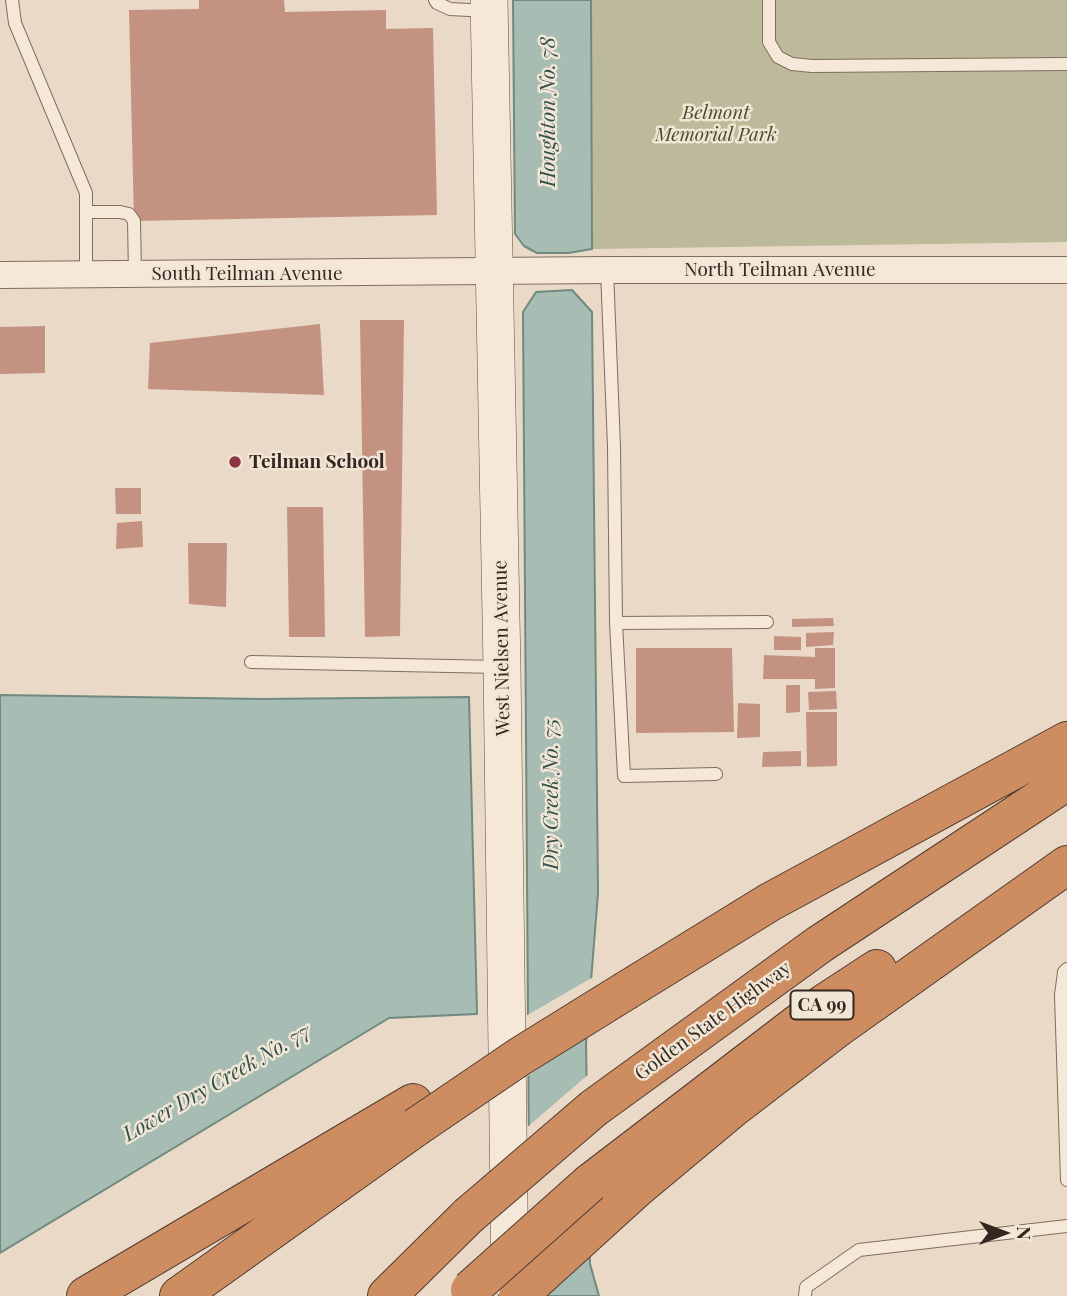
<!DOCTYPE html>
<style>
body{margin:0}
#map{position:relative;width:1067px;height:1296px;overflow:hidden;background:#e9d9c6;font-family:"Playfair Display",serif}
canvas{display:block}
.north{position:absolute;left:969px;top:1198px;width:70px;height:70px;-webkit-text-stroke:5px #f1e5d5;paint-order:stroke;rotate:90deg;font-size:19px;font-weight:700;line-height:28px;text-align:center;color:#342720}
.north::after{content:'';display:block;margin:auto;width:24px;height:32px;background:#342720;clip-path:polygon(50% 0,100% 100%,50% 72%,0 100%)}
</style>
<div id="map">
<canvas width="1067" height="1296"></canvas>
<div class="north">N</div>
</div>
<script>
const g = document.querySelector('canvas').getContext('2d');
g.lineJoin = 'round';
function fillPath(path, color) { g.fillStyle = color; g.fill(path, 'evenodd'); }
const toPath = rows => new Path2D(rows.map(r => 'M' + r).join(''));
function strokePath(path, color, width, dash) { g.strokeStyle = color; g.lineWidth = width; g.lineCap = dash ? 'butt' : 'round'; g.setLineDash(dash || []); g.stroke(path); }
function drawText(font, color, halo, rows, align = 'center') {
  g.font = font + ' "Playfair Display",serif'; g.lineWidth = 5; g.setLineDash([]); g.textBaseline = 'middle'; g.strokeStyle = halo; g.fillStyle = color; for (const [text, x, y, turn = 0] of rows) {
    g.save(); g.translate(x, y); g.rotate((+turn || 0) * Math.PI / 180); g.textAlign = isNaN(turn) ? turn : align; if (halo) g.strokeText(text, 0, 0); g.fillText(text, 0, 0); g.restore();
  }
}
fillPath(toPath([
 [591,0,1067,0,1067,242,592,249]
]), '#bcba9a');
const water = toPath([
 [513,0,591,0,592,249,568,253,537,253,524,246,515,234,513,0],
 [572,290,592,312,598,893,586,1044,590,1264,599,1296,530,1296,523,312,536,292,572,290],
 [0,695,261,699,469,697,477,1014,389,1018,0,1253,0,695]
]);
fillPath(water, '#a7bdb3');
strokePath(water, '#6f8a7f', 2);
fillPath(toPath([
 [595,976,590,1032,525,1078,524,1017],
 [590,1073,593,1250,526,1296,525,1129]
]), '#e9d9c6');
fillPath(toPath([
 [199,0,284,0,285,12,386,10,386,29,433,28,437,215,134,221,129,10,199,9],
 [360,320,404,320,400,636,365,637],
 [320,324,324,395,148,389,150,343],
 [45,326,45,373,0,374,0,327],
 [115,488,141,488,141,514,116,514],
 [287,507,323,507,325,637,289,637],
 [142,521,143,547,116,549,117,523],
 [188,543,227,543,226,607,189,604],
 [833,618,834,626,792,627,792,619],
 [834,632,833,645,806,647,806,633],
 [774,636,801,637,801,650,774,650],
 [636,648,732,648,734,732,636,733],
 [815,648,835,648,835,688,815,689,815,679,763,679,764,655,815,657],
 [786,685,800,685,800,712,786,713],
 [836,691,837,709,809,710,808,692],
 [738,703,760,704,760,737,737,738],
 [806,712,837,712,837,766,807,767],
 [801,751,801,766,762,767,763,752]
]), '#c39281');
const lane = toPath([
 [12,0,15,23,86,193,86,275],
 [435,0,437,3,450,9,488,11],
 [769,0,769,42,778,57,792,64,812,66,1067,64],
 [86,212,120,212,129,214,134,221,135,274],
 [607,270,614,447,616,623,767,622],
 [616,623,624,776,716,774],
 [251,662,499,667],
 [1067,969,1064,972,1061,995,1067,1180],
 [805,1296,806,1287,859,1250,1067,1226]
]);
const street = toPath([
 [0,275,607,270,1067,270]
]);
const secondary = toPath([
 [489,0,502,667,510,1280]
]);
const highway = toPath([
 [627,990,770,902,1067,741],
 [594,1108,820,944,1067,781],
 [590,1183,825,1003,877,969],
 [86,1296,413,1103],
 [179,1296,416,1127],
 [387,1296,468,1216],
 [518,1296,637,1188,733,1108,840,1026,1067,865]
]);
strokePath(lane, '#826c5e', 14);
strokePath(street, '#826c5e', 28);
strokePath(secondary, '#644d41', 38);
strokePath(highway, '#503b32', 40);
strokePath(lane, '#f5e8d8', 12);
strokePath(street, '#f5e8d8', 26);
strokePath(secondary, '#f5e8d8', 37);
strokePath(highway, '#ce8d61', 38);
const highwayBridge = toPath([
 [416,1127,519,1057,627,990],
 [468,1216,594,1108],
 [470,1290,590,1183]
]);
strokePath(highwayBridge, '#503b32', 40, []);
strokePath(highwayBridge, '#ce8d61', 38);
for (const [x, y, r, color] of [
 [235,462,7,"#8a3543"]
]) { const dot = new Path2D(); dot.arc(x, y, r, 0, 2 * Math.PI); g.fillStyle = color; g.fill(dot); strokePath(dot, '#f1e5d5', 2.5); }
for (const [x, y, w] of [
 [822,1005,63]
]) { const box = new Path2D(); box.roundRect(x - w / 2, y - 14.5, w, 29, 5); g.fillStyle = '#f1e5d5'; g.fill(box); strokePath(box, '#342720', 2); }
drawText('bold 18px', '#342720', null, [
 ["CA 99",822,1005]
]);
drawText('italic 19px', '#4b4e29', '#f1e5d5', [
 ["Belmont",716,113],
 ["Memorial Park",716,135]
]);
drawText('19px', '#342720', '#f1e5d5', [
 ["North Teilman Avenue",780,270],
 ["South Teilman Avenue",247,274],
 ["West Nielsen Avenue",502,648,-91],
 ["Golden State Highway",713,1021,-36]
]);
drawText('bold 19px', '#342720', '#f1e5d5', [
 ["Teilman School",249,462]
], 'left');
drawText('italic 21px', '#31524b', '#f1e5d5', [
 ["Houghton No. 78",548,112,-90],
 ["Dry Creek No. 75",551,794,-90],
 ["Lower Dry Creek No. 77",217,1083,-30]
]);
</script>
